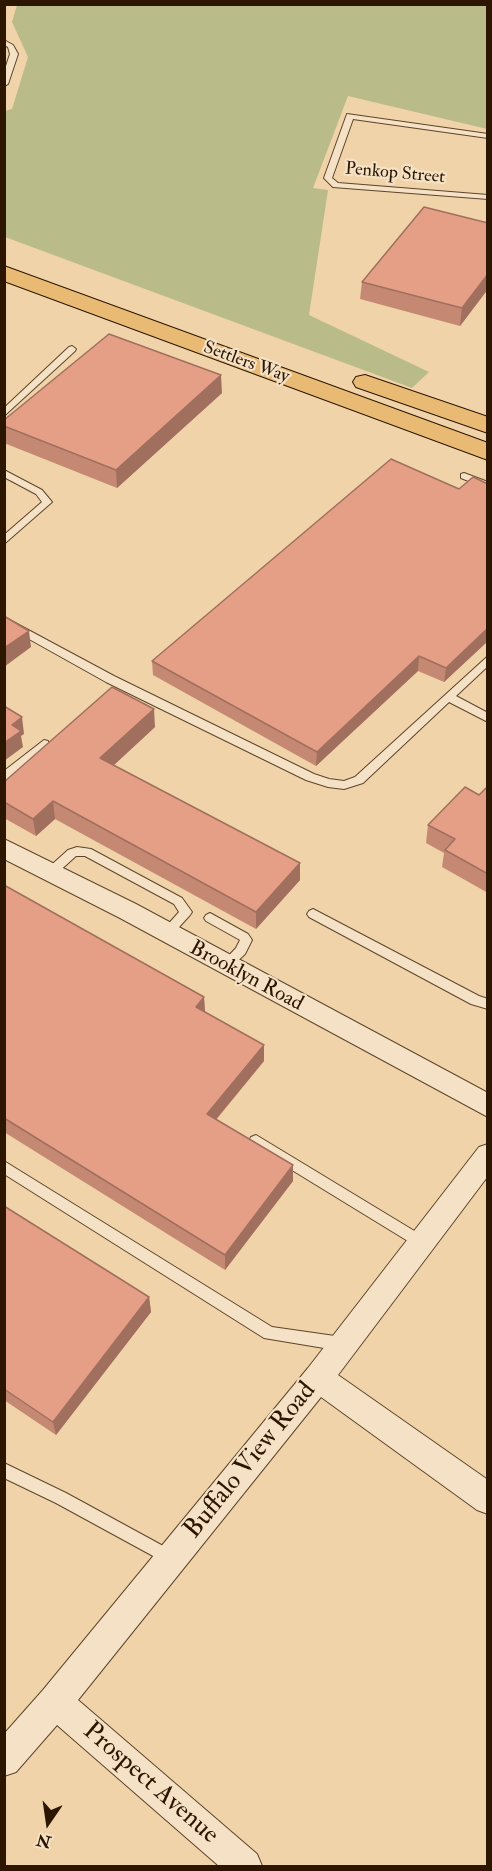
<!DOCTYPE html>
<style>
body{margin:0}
#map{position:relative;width:492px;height:1871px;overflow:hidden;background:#f0d3a8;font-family:"IM FELL Double Pica",serif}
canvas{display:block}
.frame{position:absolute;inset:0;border:6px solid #2c1600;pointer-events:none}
.north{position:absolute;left:18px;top:1793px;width:60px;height:60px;-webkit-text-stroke:4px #f5e2c6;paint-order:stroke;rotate:193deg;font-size:16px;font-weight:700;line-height:24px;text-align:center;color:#2c1600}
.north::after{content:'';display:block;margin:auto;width:21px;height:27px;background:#2c1600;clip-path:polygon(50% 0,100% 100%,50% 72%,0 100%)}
</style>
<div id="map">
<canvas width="492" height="1871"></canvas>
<div class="frame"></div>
<div class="north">N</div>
</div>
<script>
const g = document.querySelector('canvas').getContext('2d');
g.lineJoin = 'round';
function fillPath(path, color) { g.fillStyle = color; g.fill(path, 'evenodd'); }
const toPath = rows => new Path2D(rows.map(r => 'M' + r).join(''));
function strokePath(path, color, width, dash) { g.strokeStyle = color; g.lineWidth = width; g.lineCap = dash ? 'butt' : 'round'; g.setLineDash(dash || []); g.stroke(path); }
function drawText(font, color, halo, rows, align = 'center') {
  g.font = font + ' "IM FELL Double Pica",serif'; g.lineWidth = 4.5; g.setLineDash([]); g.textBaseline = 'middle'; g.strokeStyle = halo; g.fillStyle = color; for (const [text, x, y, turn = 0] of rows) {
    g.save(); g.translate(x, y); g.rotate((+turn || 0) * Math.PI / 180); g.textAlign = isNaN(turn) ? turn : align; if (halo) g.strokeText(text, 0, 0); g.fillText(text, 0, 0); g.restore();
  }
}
fillPath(toPath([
 [17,5,487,5,487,129,348,96,313,188,328,190,309,315,429,372,412,388,5,237,5,111,12,109,28,57,12,22]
]), '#b9bc88');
const lane = toPath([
 [4,40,13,45,18,54,8,84,4,86,4,72,10,54,8,47,4,45,4,40],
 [347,114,488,134,488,138,353,119,332,178,338,183,488,195,488,199,333,187,324,178,347,114],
 [72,346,76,349,75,351,4,416,4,408,69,347,72,346],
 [4,470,42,490,52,502,4,544,4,535,42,502,36,494,4,477,4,470],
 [464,473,488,482,488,489,461,478,461,474,464,473],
 [4,617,114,676,314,774,329,779,344,781,355,777,488,656,488,666,456,696,488,713,488,722,449,702,363,783,344,789,328,787,306,780,106,682,4,625,4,617],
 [44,740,48,741,49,744,48,747,4,782,4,771,44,740],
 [77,847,91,849,182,898,192,912,190,915,171,936,163,936,161,933,163,930,179,912,174,904,85,856,76,856,55,875,47,875,45,872,47,869,68,850,77,847],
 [313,909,479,996,488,999,488,1009,471,1004,309,917,307,914,309,911,313,909],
 [210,913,248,934,252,940,245,954,229,969,225,971,221,969,219,966,236,948,240,940,206,921,204,918,206,915,210,913],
 [256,1135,426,1238,428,1242,426,1246,421,1248,416,1246,251,1145,249,1141,251,1137,256,1135],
 [4,1161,272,1327,342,1337,347,1339,349,1344,347,1349,342,1351,264,1338,4,1174,4,1161],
 [4,1463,66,1493,176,1553,179,1558,176,1563,171,1566,166,1563,56,1503,4,1478,4,1463]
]);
const street = toPath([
 [4,839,136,904,488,1093,488,1117,120,918,4,859,4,839],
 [488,1144,488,1176,338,1375,488,1480,488,1514,477,1510,321,1397,78,1700,257,1854,262,1866,219,1866,57,1725,16,1772,4,1776,4,1734,43,1690,308,1368,479,1147,488,1144]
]);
const primary = toPath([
 [4,266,488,443,488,460,4,281,4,266],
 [365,375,488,417,488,433,356,387,353,382,356,377,365,375]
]);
strokePath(lane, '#5d452a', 2);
strokePath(street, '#5d452a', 2);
strokePath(primary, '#2c1600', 2);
fillPath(lane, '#f5e2c6');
fillPath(street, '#f5e2c6');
fillPath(primary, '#e8ba74');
fillPath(toPath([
 [488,223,488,289,460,326,360,299,362,282],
 [222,393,117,488,4,443,4,420],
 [488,484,488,641,444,682,418,671,316,766,153,675,152,661,459,489],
 [155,727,114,765,300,880,256,929,55,819,36,836,4,818,4,782],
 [488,786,488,893,442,867,444,853,426,843,428,825,479,795],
 [4,885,204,997,205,1012,264,1061,216,1120,293,1181,225,1270,4,1132],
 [4,1206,149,1297,151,1312,56,1435,4,1400]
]), '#c58973');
fillPath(toPath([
 [488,274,488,289,460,326,462,308],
 [221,375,222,393,117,488,116,470],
 [488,628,488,641,444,682,446,668],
 [29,631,31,647,4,667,4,648],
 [419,656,418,671,316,766,317,752],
 [154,709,155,727,102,776,100,758],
 [22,717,24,734,21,736,23,747,4,761,4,743,12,725],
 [53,801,55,819,36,836,33,819],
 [300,863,300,880,256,929,256,912],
 [204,997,205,1013,196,1007],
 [264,1045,264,1061,207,1130,207,1114],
 [293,1165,293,1181,225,1270,225,1255],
 [149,1297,151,1312,56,1435,53,1422]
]), '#a06f5e');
const building = toPath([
 [424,207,488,223,488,274,462,308,362,282,424,207],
 [109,334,221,375,116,470,4,426,4,420,109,334],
 [391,459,459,489,473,477,488,484,488,628,446,668,419,656,317,752,152,661,391,459],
 [4,616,29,631,4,648,4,616],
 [112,687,154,709,100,758,300,863,256,912,53,801,33,819,4,802,4,782,112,687],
 [4,706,22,717,12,725,21,731,4,743,4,706],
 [488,786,488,874,445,850,455,839,428,825,465,787,479,795,488,786],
 [4,885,204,997,196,1007,264,1045,207,1114,293,1165,225,1255,4,1118,4,885],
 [4,1206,149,1297,53,1422,4,1389,4,1206]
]);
fillPath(building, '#e59f86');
strokePath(building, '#a06f5e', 1.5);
drawText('18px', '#2c1600', '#f5e2c6', [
 ["Penkop Street",395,174,5],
 ["Settlers Way",246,363,20]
]);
drawText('21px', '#2c1600', '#f5e2c6', [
 ["Brooklyn Road",246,977,28]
]);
drawText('26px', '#2c1600', '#f5e2c6', [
 ["Buffalo View Road",251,1461,-51],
 ["Prospect Avenue",150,1784,41]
]);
</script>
